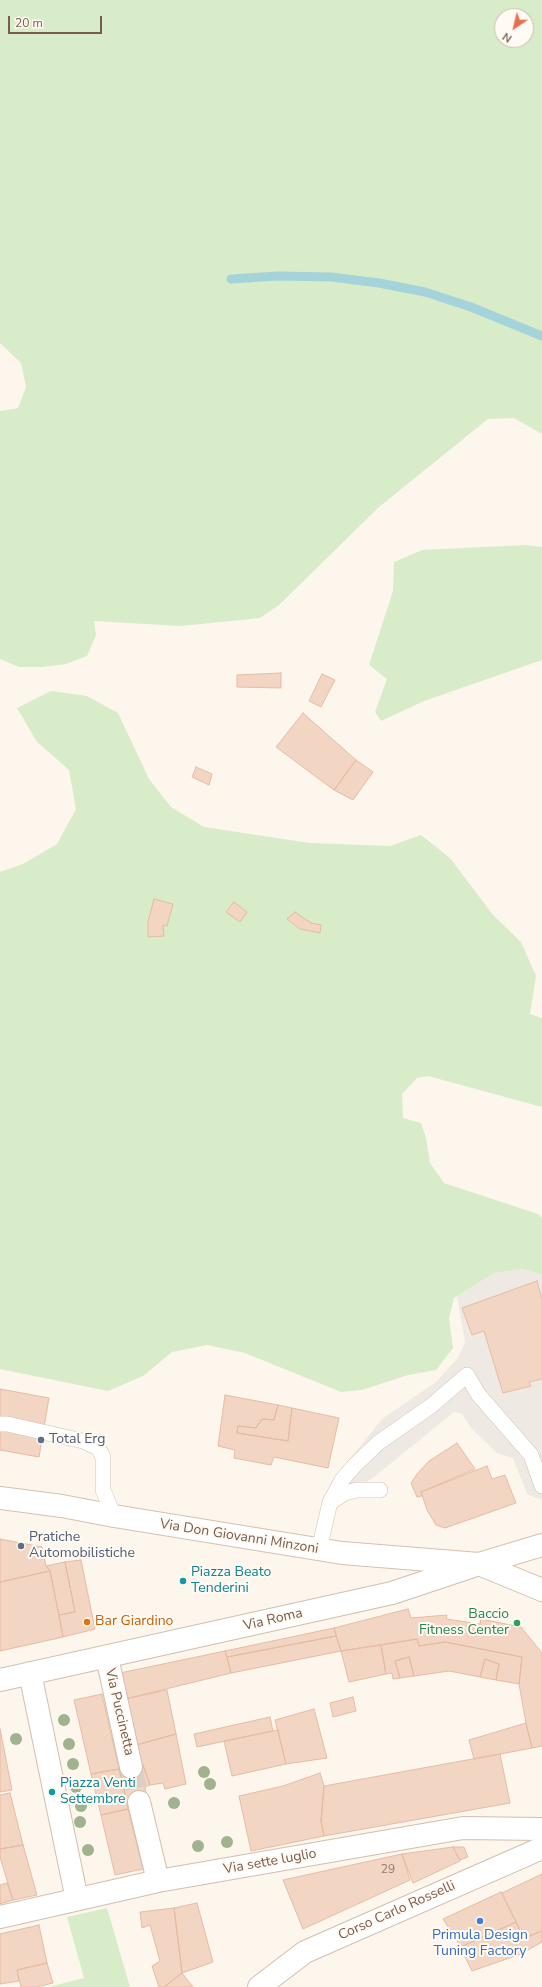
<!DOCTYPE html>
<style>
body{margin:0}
#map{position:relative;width:542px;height:1987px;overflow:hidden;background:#fdf6ec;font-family:"Nunito Sans",sans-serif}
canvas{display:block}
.north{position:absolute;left:494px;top:8px;width:40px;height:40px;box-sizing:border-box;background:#fffaf3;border:1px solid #cabbb1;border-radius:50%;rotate:215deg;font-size:11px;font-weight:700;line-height:16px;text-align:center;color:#7a5c4d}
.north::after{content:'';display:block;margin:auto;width:14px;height:18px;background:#e76f51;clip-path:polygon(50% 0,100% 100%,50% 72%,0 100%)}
.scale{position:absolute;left:8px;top:16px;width:94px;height:18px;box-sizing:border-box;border:2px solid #7a5c4d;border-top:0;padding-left:5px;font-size:12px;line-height:14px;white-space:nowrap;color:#7a5c4d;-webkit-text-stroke:3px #fffaf3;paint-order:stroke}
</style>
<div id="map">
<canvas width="542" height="1987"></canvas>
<div class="north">N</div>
<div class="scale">20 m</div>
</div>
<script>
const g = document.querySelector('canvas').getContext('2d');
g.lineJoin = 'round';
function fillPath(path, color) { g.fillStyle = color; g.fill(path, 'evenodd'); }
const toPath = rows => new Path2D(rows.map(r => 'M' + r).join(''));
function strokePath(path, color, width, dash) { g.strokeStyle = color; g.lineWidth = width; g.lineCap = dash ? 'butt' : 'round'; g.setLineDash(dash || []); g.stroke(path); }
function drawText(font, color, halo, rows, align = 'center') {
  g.font = font + ' "Nunito Sans",sans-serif'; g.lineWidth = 4; g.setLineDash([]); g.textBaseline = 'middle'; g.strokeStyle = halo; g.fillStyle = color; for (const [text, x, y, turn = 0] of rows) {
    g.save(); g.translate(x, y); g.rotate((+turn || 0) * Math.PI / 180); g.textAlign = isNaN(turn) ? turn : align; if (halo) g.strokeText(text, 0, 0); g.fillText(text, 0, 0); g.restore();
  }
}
fillPath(toPath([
 [523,1269,542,1275,542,1500,527,1494,513,1458,497,1453,472,1429,462,1414,454,1412,374,1477,352,1491,335,1491,329,1485,382,1419,436,1382,458,1358,465,1342,457,1296,494,1273]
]), '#efe9e4');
fillPath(toPath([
 [0,0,542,0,542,434,514,418,488,419,379,507,279,605,260,618,181,626,94,621,96,635,87,656,66,664,43,667,19,667,0,659,0,411,18,408,26,387,21,363,0,343],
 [502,16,526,16,526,40,502,40],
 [525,545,542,547,542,660,424,701,381,721,375,712,387,679,369,665,393,591,394,562,422,550],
 [51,691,87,696,118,713,149,779,171,807,204,827,310,843,390,846,421,835,450,858,493,915,521,942,536,976,530,1014,542,1018,542,1107,428,1076,417,1078,402,1094,403,1118,421,1123,426,1138,430,1163,444,1183,538,1214,542,1218,542,1275,523,1269,494,1273,454,1298,449,1318,453,1348,436,1370,408,1375,362,1390,341,1392,245,1353,207,1345,172,1352,143,1376,108,1391,0,1369,0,872,23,864,57,844,76,809,69,770,37,742,17,708],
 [107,1908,130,1987,49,1987,84,1978,67,1917]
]), '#d8ecc9');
strokePath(toPath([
 [231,279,278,276,331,277,379,283,425,292,471,307,542,336]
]), '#a5d3da', 9);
const building = toPath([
 [281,673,281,688,237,687,237,675,281,673],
 [322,674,335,680,321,707,309,701,322,674],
 [303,713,356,760,334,790,276,747,303,713],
 [356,760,373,772,353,800,334,790,356,760],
 [196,767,212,774,209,785,192,777,196,767],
 [154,899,173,904,167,926,163,925,164,936,148,937,148,922,154,899],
 [234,902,247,912,240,922,226,912,234,902],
 [295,912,311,923,321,925,320,933,300,929,287,919,295,912],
 [537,1281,542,1299,542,1379,529,1382,531,1386,503,1393,484,1331,472,1335,462,1308,537,1281],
 [0,1389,49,1398,39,1457,0,1450,0,1389],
 [225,1395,278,1405,274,1420,262,1419,256,1428,238,1426,237,1433,288,1441,292,1408,339,1418,328,1468,274,1457,271,1465,234,1458,235,1450,218,1446,225,1395],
 [278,1405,292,1408,288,1441,237,1433,238,1426,256,1428,262,1419,274,1420,278,1405],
 [457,1443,475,1469,421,1492,422,1496,417,1497,411,1483,417,1474,429,1461,457,1443],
 [487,1466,492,1479,505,1475,516,1503,445,1528,436,1525,427,1510,421,1492,487,1466],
 [0,1539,42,1547,46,1566,50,1571,0,1582,0,1539],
 [81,1560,95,1629,63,1637,59,1615,75,1612,65,1562,81,1560],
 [65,1562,75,1612,59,1615,50,1571,46,1566,65,1562],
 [50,1571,63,1637,0,1651,0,1582,50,1571],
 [408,1609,411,1618,447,1615,446,1619,480,1624,481,1619,521,1627,542,1653,542,1746,532,1748,526,1723,519,1684,522,1657,445,1642,419,1646,417,1639,341,1651,334,1628,408,1609],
 [334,1628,336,1636,227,1657,225,1651,334,1628],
 [336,1636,341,1651,231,1673,227,1657,336,1636],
 [417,1639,419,1646,445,1642,522,1657,519,1684,496,1680,499,1664,485,1659,480,1677,449,1671,414,1676,409,1657,395,1661,400,1678,393,1679,392,1673,386,1674,381,1645,417,1639],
 [381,1645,386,1674,349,1682,341,1651,381,1645],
 [225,1651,231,1673,125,1699,120,1673,225,1651],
 [409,1657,414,1676,400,1678,395,1661,409,1657],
 [485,1659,499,1664,496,1680,480,1677,485,1659],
 [167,1690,176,1734,136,1745,125,1699,167,1690],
 [102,1694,119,1769,91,1774,74,1700,102,1694],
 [353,1697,356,1711,333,1717,330,1703,353,1697],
 [314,1709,327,1758,286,1764,275,1720,314,1709],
 [270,1717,273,1731,197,1747,194,1734,270,1717],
 [526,1723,532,1748,474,1759,469,1740,526,1723],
 [0,1729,12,1790,0,1792,0,1729],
 [278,1730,286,1764,232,1776,224,1741,278,1730],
 [176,1734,186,1784,165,1789,163,1783,150,1785,143,1765,139,1766,136,1745,176,1734],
 [500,1754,510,1803,324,1836,321,1821,324,1786,500,1754],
 [143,1765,150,1785,145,1787,147,1800,128,1806,119,1769,143,1765],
 [119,1769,128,1809,101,1815,91,1774,119,1769],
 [320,1773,324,1786,321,1821,324,1836,251,1851,239,1796,283,1786,320,1773],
 [10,1793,23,1845,0,1849,0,1795,10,1793],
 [128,1809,143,1869,115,1875,101,1815,128,1809],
 [23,1845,37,1895,13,1900,0,1857,0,1849,23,1845],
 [453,1847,464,1847,468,1857,460,1860,453,1847],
 [453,1847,460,1861,413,1883,402,1854,453,1847],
 [402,1854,410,1880,303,1929,283,1880,402,1854],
 [542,1874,542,1931,524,1938,502,1893,542,1874],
 [7,1883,13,1900,0,1904,0,1885,7,1883],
 [501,1892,516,1922,461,1947,443,1919,501,1892],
 [197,1903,213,1962,182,1973,174,1908,197,1903],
 [174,1908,182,1973,164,1987,159,1987,152,1966,160,1961,150,1925,142,1928,140,1912,174,1908],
 [516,1922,523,1939,541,1931,542,1942,521,1954,472,1971,460,1947,516,1922],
 [39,1925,47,1963,17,1970,19,1981,0,1984,0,1934,39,1925],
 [47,1963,53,1983,37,1987,21,1987,17,1970,47,1963],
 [182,1973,193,1987,164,1987,182,1973]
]);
fillPath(building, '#f3d5c3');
strokePath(building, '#e6bba3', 1);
strokePath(toPath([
 [131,1767,139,1802]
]), '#dcd0c4', 22, [22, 11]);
const service = toPath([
 [0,1424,7,1424,83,1441,98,1448,103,1457,103,1490,114,1516],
 [331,1502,345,1493,357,1490,380,1490],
 [319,1550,330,1502,342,1480,354,1466,378,1443,431,1406,467,1375,478,1394,531,1455,542,1486]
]);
const minor = toPath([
 [107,1657,131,1767],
 [30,1673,75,1890,75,1899],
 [0,1680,392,1593,479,1564,542,1590],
 [139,1802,158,1881],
 [0,1917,158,1881,463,1828,542,1829],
 [259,1987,305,1952,542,1848]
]);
const secondary = toPath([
 [0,1498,62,1506,114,1516,342,1553,479,1564,542,1545]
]);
strokePath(service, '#d1beb0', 16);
strokePath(minor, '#d1beb0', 24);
strokePath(secondary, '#d6c0b0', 24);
strokePath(service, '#fff', 15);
strokePath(minor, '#fff', 22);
strokePath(secondary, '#fff', 22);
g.fillStyle = '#a0b28e';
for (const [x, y] of [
 [64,1720],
 [16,1739],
 [69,1744],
 [73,1764],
 [204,1772],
 [210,1784],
 [76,1787],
 [174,1803],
 [81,1806],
 [80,1822],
 [227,1842],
 [198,1846],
 [88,1850]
]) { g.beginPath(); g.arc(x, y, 6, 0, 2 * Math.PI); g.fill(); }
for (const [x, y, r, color] of [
 [41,1440,4,"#5c6f8a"],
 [21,1546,4,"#5c6f8a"],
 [183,1581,4,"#0f9aa8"],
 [87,1622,4,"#e8710a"],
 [517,1623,4,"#2e9e5b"],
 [52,1792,4,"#0f9aa8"],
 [480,1921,4,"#3f7fe0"]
]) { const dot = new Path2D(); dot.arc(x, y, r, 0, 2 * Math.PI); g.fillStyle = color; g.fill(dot); strokePath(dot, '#fffaf3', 1.5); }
drawText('12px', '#987a6a', null, [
 ["29",388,1870]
]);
drawText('14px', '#4e5e75', '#fffaf3', [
 ["Total Erg",49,1440],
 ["Pratiche",29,1538],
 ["Automobilistiche",29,1554]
], 'left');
drawText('14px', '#7a5c4d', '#fffaf3', [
 ["Via Don Giovanni Minzoni",239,1537,9],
 ["Via Roma",273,1620,-13],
 ["Via Puccinetta",119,1712,77],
 ["Via sette luglio",270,1862,-10],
 ["Corso Carlo Rosselli",397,1911,-24]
]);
drawText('14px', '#0d838f', '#fffaf3', [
 ["Piazza Beato",191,1573],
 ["Tenderini",191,1589],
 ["Piazza Venti",60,1784],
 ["Settembre",60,1800]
], 'left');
drawText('14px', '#27864d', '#fffaf3', [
 ["Baccio",509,1615],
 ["Fitness Center",509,1631]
], 'right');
drawText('14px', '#c56008', '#fffaf3', [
 ["Bar Giardino",95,1622]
], 'left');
drawText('14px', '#366cbe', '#fffaf3', [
 ["Primula Design",480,1936],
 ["Tuning Factory",480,1952]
]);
</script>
